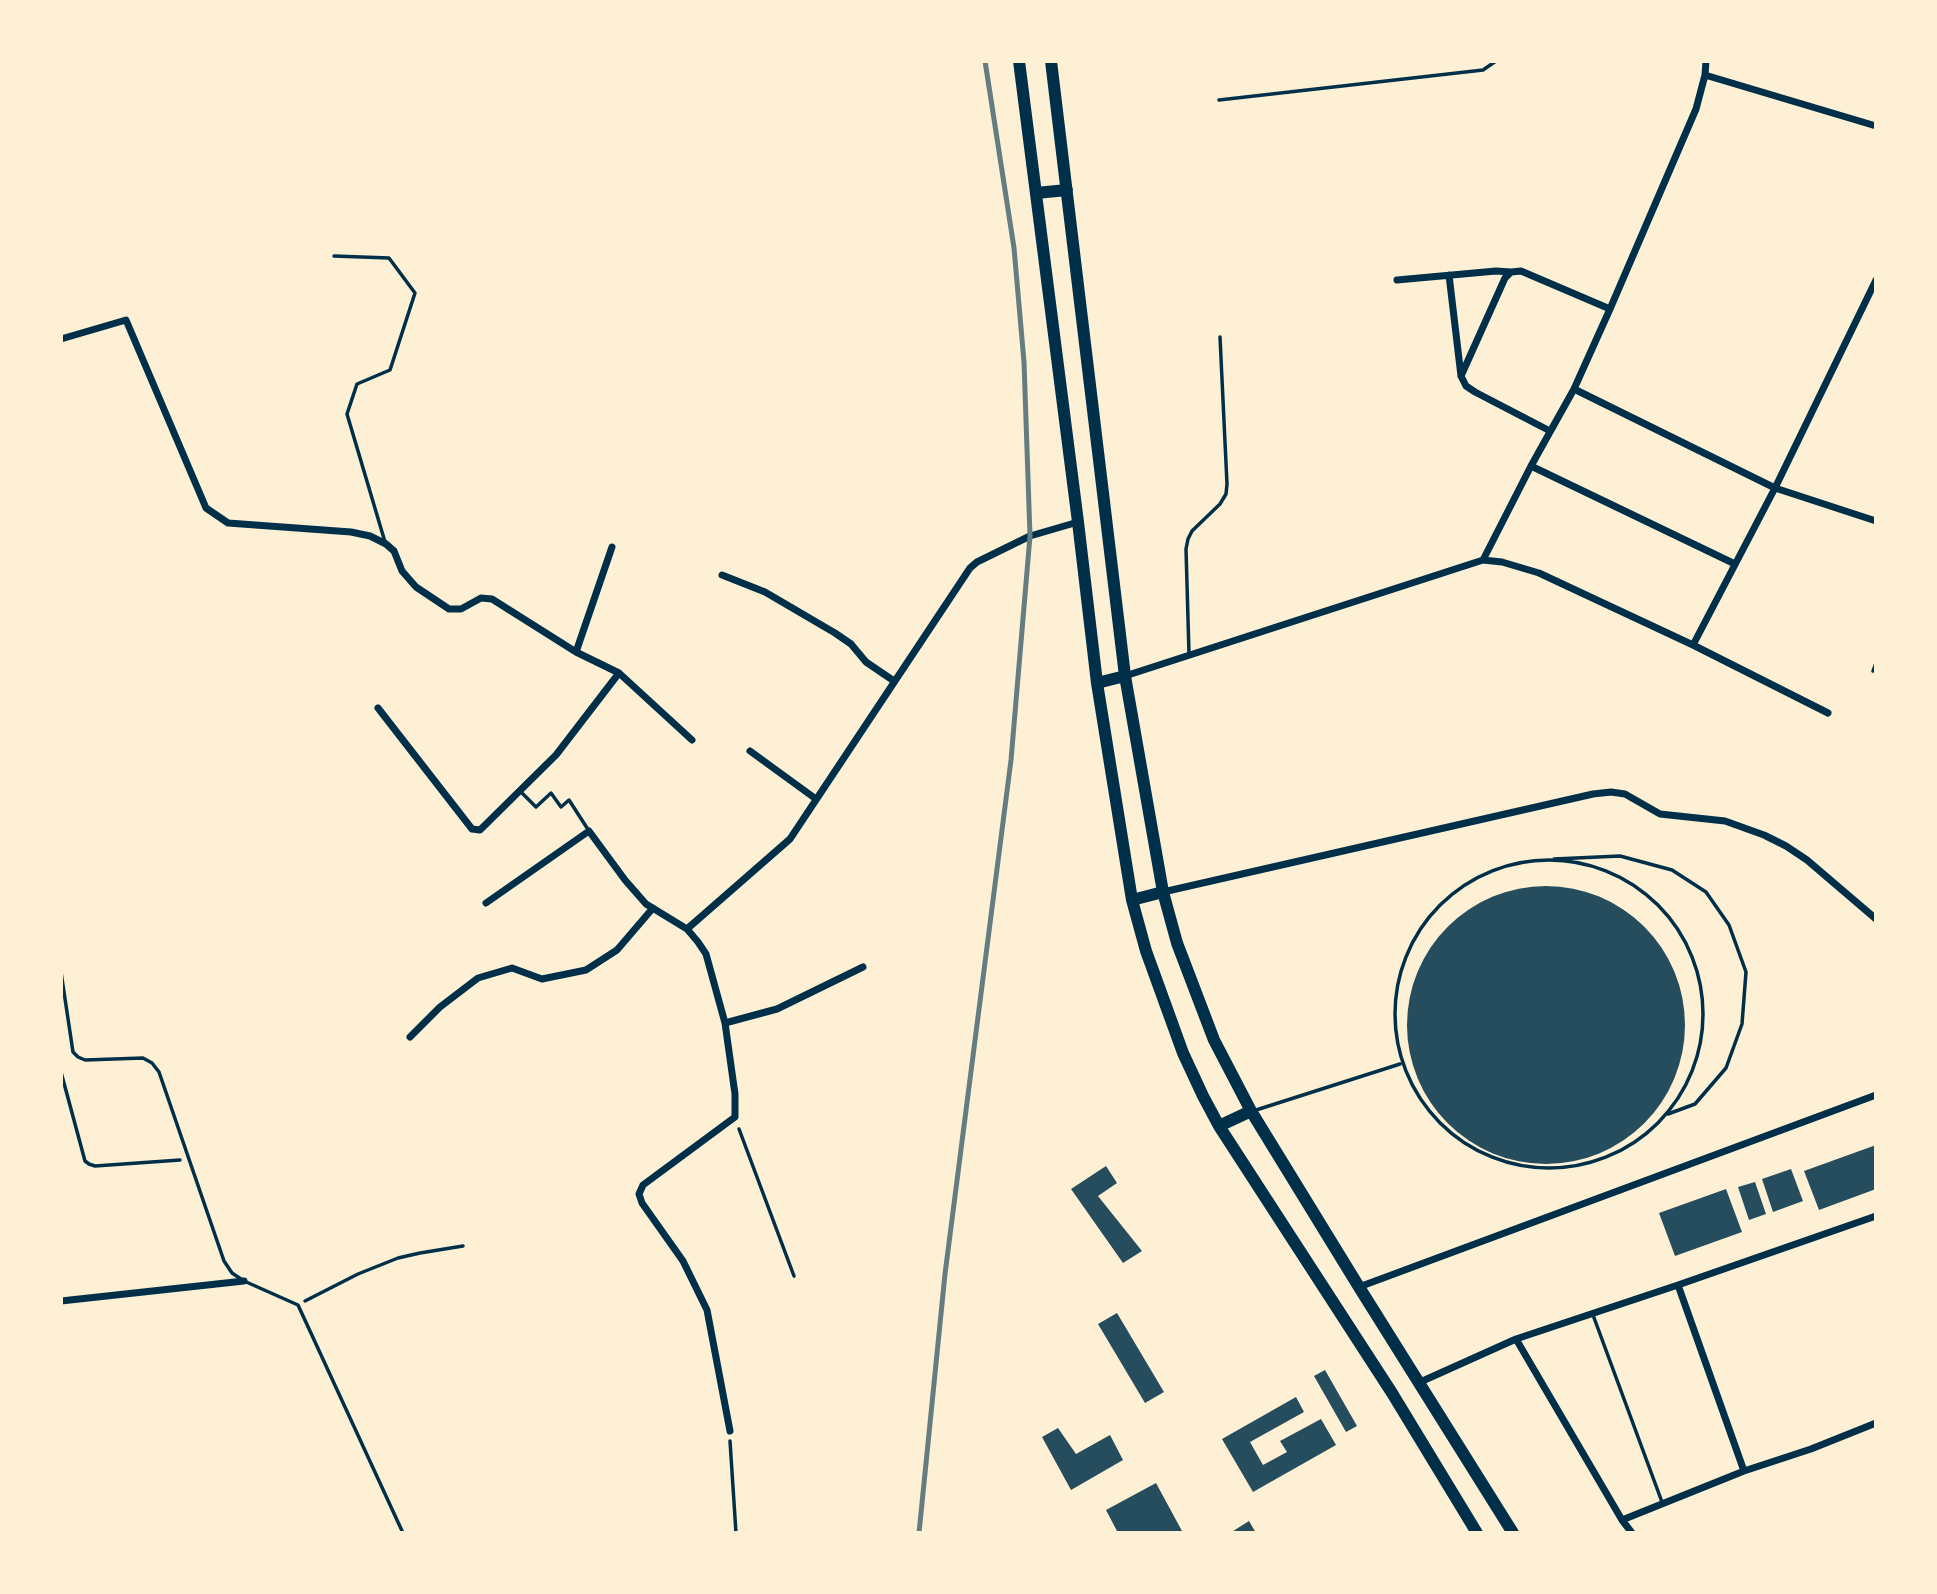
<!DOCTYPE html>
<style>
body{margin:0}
#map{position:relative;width:1937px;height:1594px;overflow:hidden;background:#fdf0d5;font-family:"Varela Round",sans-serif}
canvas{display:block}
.frame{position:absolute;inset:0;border:63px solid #fdf0d5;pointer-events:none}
</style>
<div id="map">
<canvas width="1937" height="1594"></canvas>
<div class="frame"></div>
</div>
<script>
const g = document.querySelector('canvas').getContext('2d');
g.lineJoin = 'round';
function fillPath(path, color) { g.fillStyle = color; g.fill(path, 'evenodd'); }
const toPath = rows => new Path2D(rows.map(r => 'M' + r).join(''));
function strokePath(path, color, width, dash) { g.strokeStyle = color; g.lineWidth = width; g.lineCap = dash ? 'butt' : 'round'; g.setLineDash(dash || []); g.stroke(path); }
fillPath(toPath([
 '1407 1025a139 139 0 1 1 278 0a139 139 0 1 1-278 0Z',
 [1876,1145,1876,1189,1819,1210,1804,1171],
 [1106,1166,1117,1183,1098,1196,1142,1251,1123,1263,1071,1189],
 [1791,1169,1803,1201,1773,1212,1762,1179],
 [1755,1182,1766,1214,1749,1220,1738,1187],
 [1726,1189,1742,1232,1675,1256,1659,1213],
 [1117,1313,1164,1392,1145,1403,1098,1324],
 [1325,1370,1357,1426,1346,1432,1314,1376],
 [1296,1397,1304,1412,1250,1442,1263,1465,1287,1452,1280,1441,1321,1419,1336,1445,1253,1492,1222,1439],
 [1058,1428,1076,1454,1110,1435,1123,1460,1071,1490,1042,1437],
 [1156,1483,1182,1531,1180,1533,1118,1533,1106,1510],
 [1249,1521,1256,1533,1230,1533]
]), '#264d5e');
strokePath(toPath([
 [61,1072,85,1161,89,1164,95,1166,180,1160],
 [739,1129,794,1276],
 [305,1301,358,1274,398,1258,420,1253,463,1246],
 [730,1441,736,1533]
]), '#003049', 3.5);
strokePath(toPath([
 [1219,100,1483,70,1496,61],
 [334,256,389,258,415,293,390,370,357,384,347,414,385,542],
 [1189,654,1186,549,1188,539,1192,531,1220,504,1226,494,1227,484,1220,337],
 [1873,671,1876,663],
 [520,791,536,807,551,793,561,807,569,800,589,831],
 [1554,859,1620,856,1672,870,1706,892,1729,925,1746,972,1742,1024,1726,1068,1695,1104,1668,1114],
 '1395 1014a154 154 0 1 1 308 0a154 154 0 1 1-308 0Z',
 [61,972,73,1052,78,1057,85,1060,143,1058,152,1063,159,1072,224,1261,232,1273,244,1281,298,1305,403,1533],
 [1253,1111,1400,1064],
 [1593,1315,1662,1502]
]), '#003049', 3.5);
strokePath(toPath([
 [1705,75,1876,126],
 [1449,275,1461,376,1466,386,1475,392,1550,431],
 [1397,280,1496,271,1511,272],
 [61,339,126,320,206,508,228,523,351,532,370,536,386,544,394,551,402,571,416,587,449,609,461,609,481,598,492,599,576,652,619,673,692,740],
 [1461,376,1505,278,1511,272,1521,271,1610,309],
 [1574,389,1775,488,1876,521],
 [1531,466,1735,564],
 [1483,560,1531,466,1574,389,1610,309,1696,109,1705,75,1706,61],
 [722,575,765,592,835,633,851,644,866,662,894,681],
 [1693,645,1775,488,1876,280],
 [576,652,612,547],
 [1125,676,1483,560,1502,562,1539,573,1693,645,1828,713],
 [378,708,472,829,480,830,556,755,619,673],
 [750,751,816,799],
 [1163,892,1593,794,1611,792,1625,794,1660,814,1725,821,1764,835,1786,846,1807,860,1876,919],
 [486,903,589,831,625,880,646,904,687,929,790,839,970,568,977,562,1030,536,1078,522],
 [687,929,698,942,706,954,725,1023,735,1094,735,1117,643,1185,639,1194,642,1203,683,1261,707,1310,730,1431],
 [725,1023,777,1009,863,967],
 [410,1037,440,1007,478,978,512,968,542,979,586,970,617,950,653,908],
 [1678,1285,1744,1471],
 [1359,1287,1876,1095],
 [61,1301,244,1281],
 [1516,1339,1678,1285,1876,1216],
 [1418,1383,1516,1339,1622,1520,1744,1471,1811,1449,1876,1423],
 [1622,1520,1632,1533]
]), '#003049', 7);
strokePath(toPath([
 [1019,61,1078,522,1097,683,1132,900,1146,951,1183,1053,1203,1096,1219,1126,1392,1393,1477,1533],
 [1051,61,1125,676,1163,892,1177,943,1214,1040,1251,1111,1359,1287,1513,1533],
 [1036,193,1067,190],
 [1097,683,1125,676],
 [1132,900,1163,892],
 [1219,1126,1251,1111]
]), '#003049', 12);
strokePath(toPath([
 [919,1533,945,1274,1011,760,1030,536,1024,362,1014,248,985,61]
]), '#657d81', 5);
</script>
